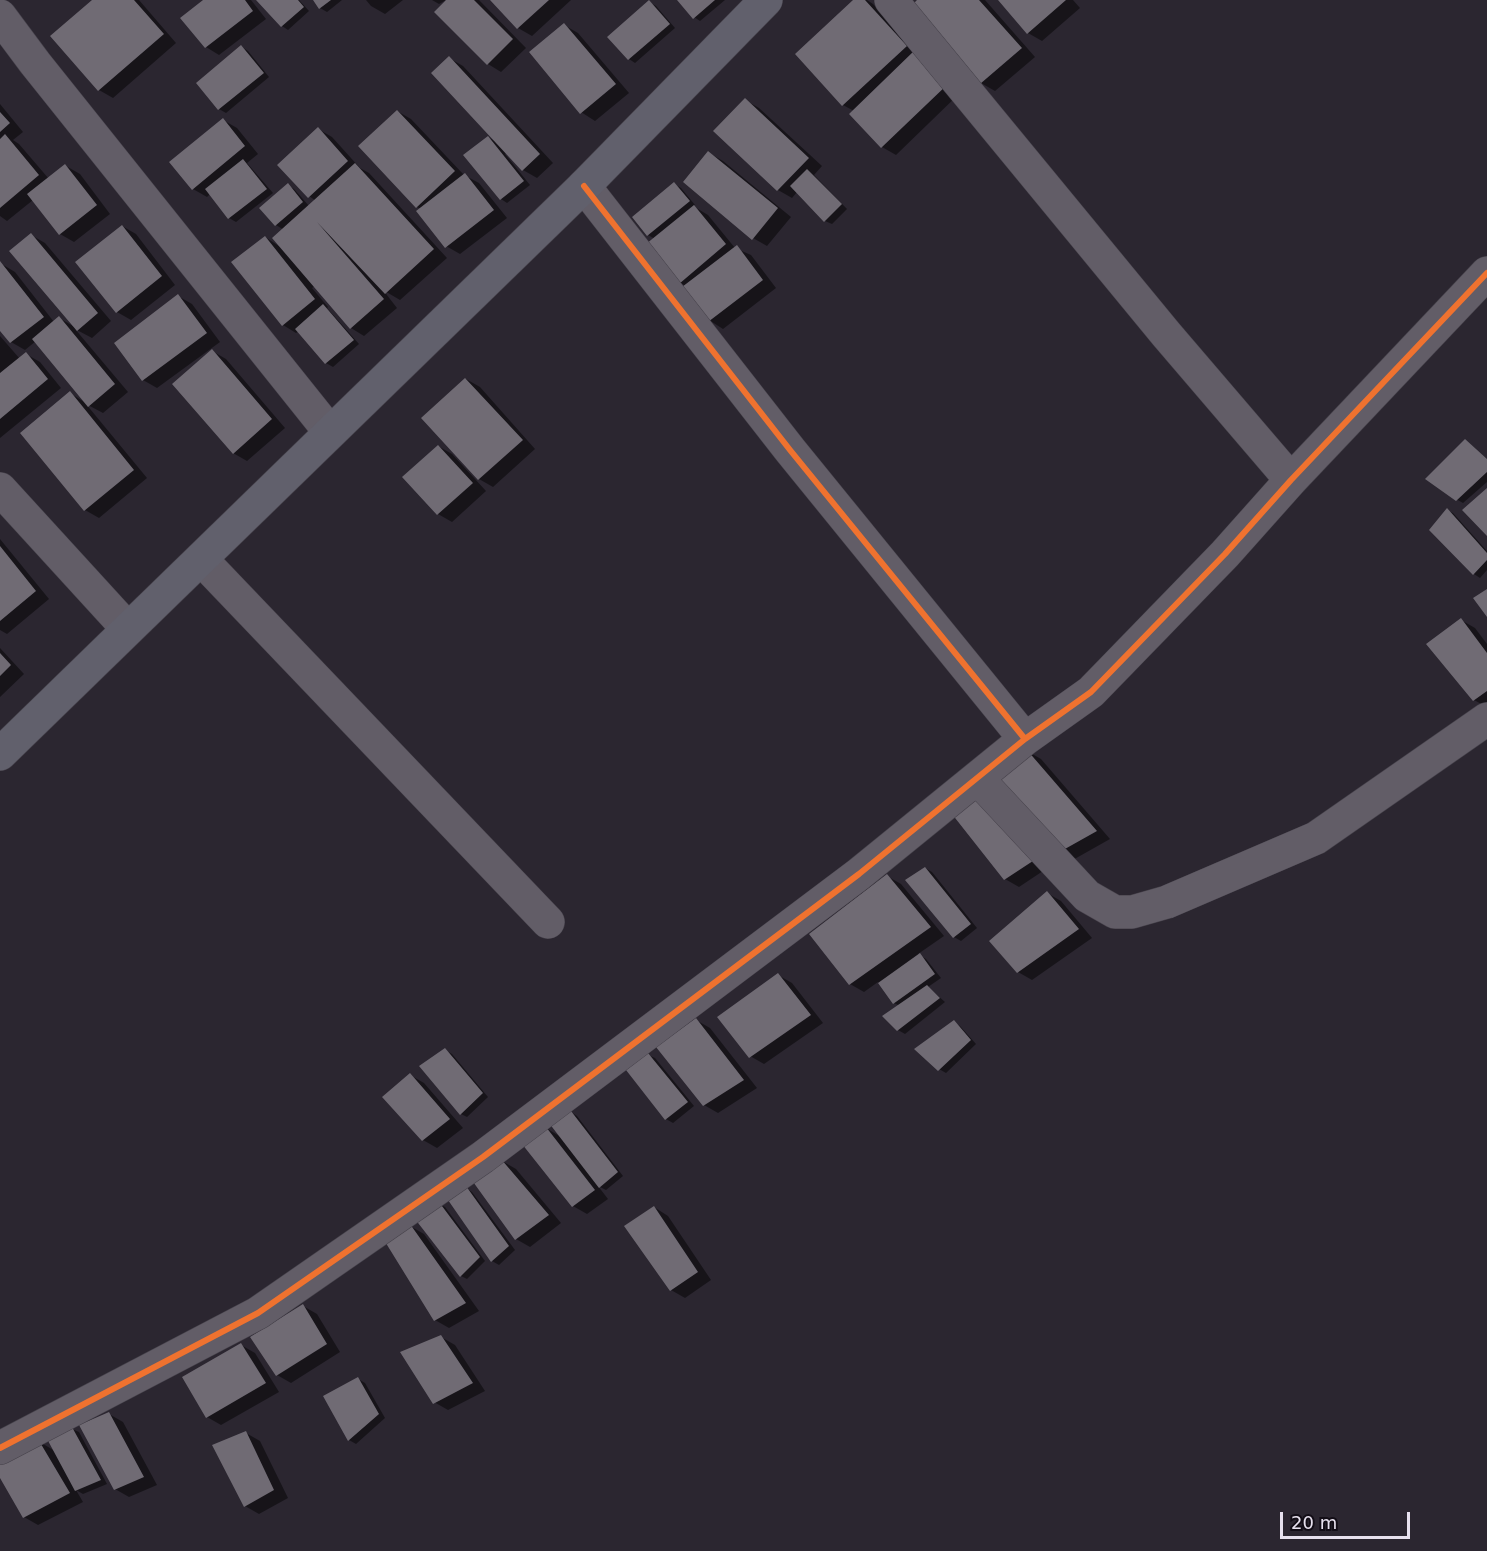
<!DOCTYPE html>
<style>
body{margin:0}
#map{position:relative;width:1487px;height:1551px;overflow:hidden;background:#2b2630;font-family:"DejaVu Sans",sans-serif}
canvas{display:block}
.scale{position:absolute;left:1280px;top:1512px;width:130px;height:27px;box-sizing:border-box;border:3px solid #e7e1ee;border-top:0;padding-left:8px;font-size:18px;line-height:21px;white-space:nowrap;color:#e7e1ee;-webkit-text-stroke:4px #120d16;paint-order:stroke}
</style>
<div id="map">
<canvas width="1487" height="1551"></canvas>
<div class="scale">20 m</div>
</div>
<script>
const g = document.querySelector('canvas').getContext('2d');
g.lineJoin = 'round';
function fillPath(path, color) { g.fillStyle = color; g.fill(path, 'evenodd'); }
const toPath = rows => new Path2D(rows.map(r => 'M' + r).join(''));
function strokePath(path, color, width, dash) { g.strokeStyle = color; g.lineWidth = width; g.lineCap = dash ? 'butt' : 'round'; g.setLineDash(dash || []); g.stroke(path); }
fillPath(toPath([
 [94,0,139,0,176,43,113,98,99,90],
 [205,0,251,0,266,19,219,55,206,47],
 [258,0,299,0,309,11,288,30,282,26],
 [314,0,342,0,327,12,320,8],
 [366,0,403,0,385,14,371,6],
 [432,0,446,0,439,4],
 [446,0,479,0,526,48,501,72,488,64],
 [492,0,571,0,532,36,518,28],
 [679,0,725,0,700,21,694,17],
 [855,0,867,0,873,4,918,52,961,92,896,155,882,147,854,111,843,105],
 [920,0,985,0,1035,57,995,91,981,83,913,6],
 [1000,0,1073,0,1080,8,1042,41,1028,33],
 [649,2,656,6,675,28,635,63,629,59],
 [564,25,578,33,629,93,595,121,581,112],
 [242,47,248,51,269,77,226,113,219,109],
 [449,58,463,66,553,163,537,178,523,170,507,152,505,154,530,185,507,203,501,199,488,137,496,142],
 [745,100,759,108,822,166,814,175,847,209,832,224,825,221,797,192,792,198,778,190],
 [0,104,23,132,13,140,19,144,49,179,66,166,80,174,110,214,74,242,60,234,33,200,7,221,0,216],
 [397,111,411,119,464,175,479,183,507,218,460,254,446,246,421,209,417,207],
 [223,120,237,128,258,154,247,163,273,193,236,222,229,218,210,194,207,197,193,189],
 [318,129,332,137,360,168,369,173,447,258,400,300,383,290,397,308,364,336,351,328,315,286,312,288,328,307,327,308,359,344,333,367,326,363,299,331,296,333,283,325,265,237,279,246,284,230,276,225,288,185,294,189,309,206,316,201,309,196],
 [709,153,723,161,791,217,767,246,753,238],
 [674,184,681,188,695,205,693,206,708,215,735,248,751,255,776,288,723,329,709,320,686,286,680,283,655,239,648,235],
 [122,226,136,234,175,285,131,320,117,312],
 [31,235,45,243,111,321,92,338,75,329,128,392,103,413,86,404,147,478,99,518,85,510,70,393,86,403,36,341,25,350,11,342,0,329,0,263,15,272,54,322,59,318,75,327],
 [178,296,192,304,220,342,157,388,143,380],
 [0,336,20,359,26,354,40,362,61,388,0,438],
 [212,351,226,359,285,428,247,461,233,453],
 [466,379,480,387,535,449,493,487,479,479,424,418],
 [1465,441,1487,459,1487,482,1463,503,1456,499],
 [438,446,452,454,486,491,452,522,438,514],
 [1447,510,1453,513,1487,551,1487,570,1480,578,1474,574],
 [0,539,49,599,7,634,0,630],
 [1461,620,1475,628,1487,644,1487,707,1474,700],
 [0,648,24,674,0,697],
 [1027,751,1041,759,1110,839,1071,861,1057,853],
 [981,788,1049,867,1019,887,1005,879],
 [925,868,932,872,977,928,961,941,954,937],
 [887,876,901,884,944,936,918,954,926,959,941,978,928,987,945,1002,905,1034,898,1030,900,1006,894,1003,878,982,864,992,850,984],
 [1047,893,1061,901,1092,938,1032,980,1018,972],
 [778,975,792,983,823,1023,764,1064,750,1056],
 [696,1020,710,1028,757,1088,718,1113,704,1105],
 [954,1022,960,1026,976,1044,946,1073,939,1069],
 [445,1050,452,1054,488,1097,467,1117,461,1114],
 [648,1055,655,1058,694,1106,673,1123,666,1119],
 [410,1075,424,1083,463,1128,437,1148,423,1140,384,1097],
 [571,1112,577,1116,623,1176,606,1190,598,1186,608,1199,587,1214,573,1206,546,1128,561,1137],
 [502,1161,516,1169,561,1223,530,1247,516,1239],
 [466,1188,472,1192,515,1250,499,1265,492,1261,450,1201],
 [439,1204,445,1207,485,1261,467,1279,461,1276],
 [654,1207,668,1216,711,1280,685,1298,671,1290],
 [410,1226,424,1234,479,1311,449,1328,435,1320],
 [303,1306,317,1314,340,1352,291,1383,277,1375],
 [441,1337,455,1345,485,1391,448,1410,434,1402],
 [241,1345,255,1353,279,1392,221,1425,207,1417],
 [358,1379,365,1383,385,1418,356,1444,349,1440,325,1396],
 [109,1414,123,1422,157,1485,129,1497,115,1489],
 [72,1429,79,1432,107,1484,83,1494,76,1490,83,1502,38,1525,24,1517,0,1475,38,1441,55,1451],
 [246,1433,260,1441,288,1498,259,1514,245,1506]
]), '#0007');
fillPath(toPath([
 [92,0,134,0,164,34,98,91,50,36],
 [203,0,245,0,253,11,205,48,180,18],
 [256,0,298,0,304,7,281,27],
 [313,0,331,0,319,9],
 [446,0,474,0,513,39,487,65,434,12],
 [490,0,549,0,517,29],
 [649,0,670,24,628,60,607,37],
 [677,0,715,0,693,19],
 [853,0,865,0,907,46,842,106,795,54],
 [917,0,979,0,1022,48,980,84,911,6],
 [998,0,1066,0,1027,34],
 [564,23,616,84,580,114,529,52],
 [241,45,264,73,218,110,196,83],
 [916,49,949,83,881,148,849,114],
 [449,56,540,154,522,171,431,73],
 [745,98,809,158,777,191,713,131],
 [397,110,455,171,416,208,358,146],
 [0,112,10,123,0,132],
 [223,118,245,146,192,190,169,162],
 [318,127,348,161,308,198,277,165],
 [5,134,39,175,0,208,0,139],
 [488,136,524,181,500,200,463,155],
 [708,151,778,208,752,240,683,182],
 [243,159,267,189,228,219,205,189],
 [355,163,434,249,385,294,317,222,384,299,350,329,272,238],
 [65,164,97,205,59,235,27,194],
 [807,169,842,204,824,222,790,186],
 [465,173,494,210,445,248,416,211],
 [674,182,690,201,647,236,632,217],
 [288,183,303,202,275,226,259,208],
 [694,205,726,244,679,284,646,244],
 [122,225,162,276,116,313,75,262],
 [31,233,98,313,77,331,9,251],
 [265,236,315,299,282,326,231,262],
 [737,245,763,280,708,322,682,287],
 [0,261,44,317,10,343,0,331],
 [178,294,207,333,142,381,114,343],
 [323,304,354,340,325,364,295,329],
 [59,316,115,384,88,407,32,339],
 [212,349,272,419,233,454,172,384],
 [26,352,48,379,0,419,0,373],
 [465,378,523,440,478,480,421,418],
 [70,391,134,470,84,511,20,433],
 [1465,439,1487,459,1487,472,1456,501,1425,479],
 [438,445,473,483,437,515,402,477],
 [1487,488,1487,536,1462,510],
 [1447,508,1487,553,1487,560,1473,575,1429,530],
 [0,546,36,591,0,621],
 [1487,589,1487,617,1473,598],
 [1461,618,1487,653,1487,691,1473,701,1426,644],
 [0,653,11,665,0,676],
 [1027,750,1097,831,1056,854,989,777],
 [981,786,1036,859,1004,880,948,809],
 [925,867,971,924,953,938,905,880],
 [887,874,931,927,849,985,809,934],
 [1047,891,1079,929,1017,973,989,941],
 [920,953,935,974,893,1004,878,983],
 [778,973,811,1015,749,1058,717,1017],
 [927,985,940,998,897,1031,882,1016],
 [696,1018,744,1080,703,1106,656,1047],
 [954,1020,971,1040,938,1071,914,1049],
 [445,1048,483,1093,460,1115,419,1066],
 [648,1053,688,1102,665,1120,626,1070],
 [410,1073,450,1119,422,1141,382,1097],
 [571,1111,618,1172,599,1188,549,1123],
 [546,1127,595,1190,572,1207,522,1144],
 [501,1159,549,1215,515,1240,471,1179],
 [466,1186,509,1246,491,1262,448,1200],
 [439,1202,480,1257,460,1277,415,1219],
 [654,1206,698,1272,670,1291,624,1226],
 [410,1224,466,1303,434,1321,384,1240],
 [303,1304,327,1344,276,1376,250,1337],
 [441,1335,473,1383,433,1404,400,1352],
 [241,1343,266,1383,206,1418,182,1377],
 [358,1377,379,1414,348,1441,323,1396],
 [109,1412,144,1477,114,1490,79,1425],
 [72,1427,101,1480,75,1491,46,1437],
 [246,1431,274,1490,244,1507,212,1445],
 [38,1439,70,1493,23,1518,0,1478,0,1458]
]), '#706b74');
const minor = toPath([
 [891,0,1166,334,1291,480],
 [584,186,790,450,1025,739],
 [0,489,128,629],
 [201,559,548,922],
 [977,778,1087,896,1115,912,1132,912,1167,902,1316,838,1487,719],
 [0,1448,258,1313,483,1157,859,874,1025,739,1091,692,1225,554,1291,480,1487,273]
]);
const tertiary = toPath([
 [0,16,35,63,330,432]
]);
const trunk = toPath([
 [0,754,584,186,766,0]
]);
strokePath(minor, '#46424b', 34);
strokePath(tertiary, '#46424b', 34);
strokePath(trunk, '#46424b', 34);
strokePath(minor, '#625d67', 33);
strokePath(tertiary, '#625d67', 33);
strokePath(trunk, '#61606c', 33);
strokePath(toPath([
 [584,186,790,450,1025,739],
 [0,1448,258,1313,483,1157,859,874,1025,739,1091,692,1225,554,1291,480,1487,273]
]), '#ef722f', 6);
</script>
